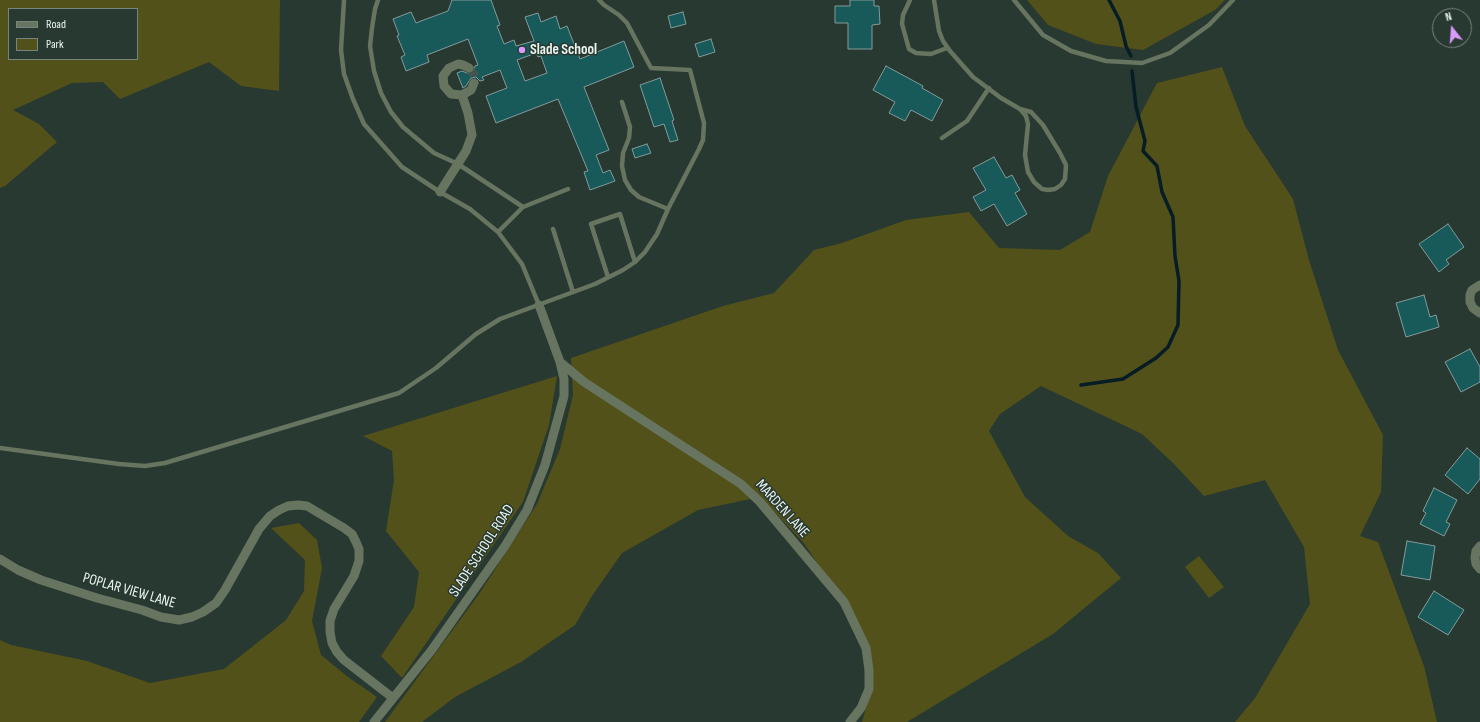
<!DOCTYPE html>
<style>
body{margin:0}
#map{position:relative;width:1480px;height:722px;overflow:hidden;background:#283931;font-family:"Sofia Sans Condensed",sans-serif}
canvas{display:block}
.legend{position:absolute;left:8px;top:8px;width:130px;height:52px;box-sizing:border-box;background:#283931;border:1px solid #76857e;margin:0;padding:5px 7px;list-style:none;font-size:12px;color:#ebf6f1}
.legend li{display:flex;align-items:center;gap:8px;height:20px}
.legend b{width:20px;border:1px solid #76857e}
.north{position:absolute;left:1432px;top:8px;width:40px;height:40px;box-sizing:border-box;background:#283931;border:1px solid #76857e;border-radius:50%;rotate:343deg;font-size:11px;font-weight:700;line-height:16px;text-align:center;color:#ebf6f1}
.north::after{content:'';display:block;margin:auto;width:14px;height:18px;background:#d79bf9;clip-path:polygon(50% 0,100% 100%,50% 72%,0 100%)}
</style>
<div id="map">
<canvas width="1480" height="722"></canvas>
<ul class="legend">
<li><b style="height:5px;background:#667460"></b>Road</li>
<li><b style="height:11px;background:#53511a"></b>Park</li>
</ul>
<div class="north">N</div>
</div>
<script>
const g = document.querySelector('canvas').getContext('2d');
g.lineJoin = 'round';
function fillPath(path, color) { g.fillStyle = color; g.fill(path, 'evenodd'); }
const toPath = rows => new Path2D(rows.map(r => 'M' + r).join(''));
function strokePath(path, color, width, dash) { g.strokeStyle = color; g.lineWidth = width; g.lineCap = dash ? 'butt' : 'round'; g.setLineDash(dash || []); g.stroke(path); }
function drawText(font, color, halo, rows, align = 'center') {
  g.font = font + ' "Sofia Sans Condensed",sans-serif'; g.lineWidth = 3; g.setLineDash([]); g.textBaseline = 'middle'; g.strokeStyle = halo; g.fillStyle = color; for (const [text, x, y, turn = 0] of rows) {
    g.save(); g.translate(x, y); g.rotate((+turn || 0) * Math.PI / 180); g.textAlign = isNaN(turn) ? turn : align; if (halo) g.strokeText(text, 0, 0); g.fillText(text, 0, 0); g.restore();
  }
}
fillPath(toPath([
 [0,0,280,0,279,91,241,86,209,62,120,99,103,82,72,83,13,110,39,124,57,142,5,186,0,188],
 [9,9,137,9,137,59,9,59],
 [1027,0,1225,0,1215,10,1143,50,1096,44,1048,25],
 [1222,67,1245,126,1293,199,1309,260,1338,350,1383,435,1381,492,1360,536,1378,542,1424,666,1437,722,1235,722,1255,698,1310,604,1304,547,1265,480,1204,496,1173,463,1142,434,1041,386,1000,414,989,431,1025,497,1068,536,1098,553,1121,578,1053,634,907,722,862,722,868,701,862,648,844,602,803,542,760,497,698,510,622,553,592,596,575,625,521,662,455,697,422,722,385,722,479,594,537,504,560,449,573,395,571,358,723,306,774,293,814,250,842,243,906,220,969,212,999,248,1060,250,1090,232,1108,176,1157,83],
 [557,376,549,425,523,502,402,678,381,656,414,607,419,572,386,531,394,480,392,451,363,436],
 [299,523,317,540,322,568,312,621,321,655,348,677,377,697,359,722,0,722,0,640,11,645,87,661,150,683,224,669,286,620,304,591,305,560,271,528],
 [1199,556,1224,587,1209,598,1185,567]
]), '#53511a');
strokePath(toPath([
 [1109,0,1120,21,1126,46,1131,56],
 [1081,385,1123,379,1156,358,1168,347,1178,325,1179,281,1175,256,1173,217,1162,192,1157,166,1143,151,1145,141,1136,107,1132,71]
]), '#071d25', 3.5);
const building = toPath([
 [452,0,491,0,500,25,497,26,504,44,514,40,516,46,534,41,525,17,538,13,541,22,556,16,560,29,567,26,580,59,624,41,634,67,584,87,609,150,596,155,603,173,610,170,615,181,590,190,584,172,588,171,558,99,496,123,486,96,507,88,500,70,482,77,484,80,480,81,476,77,471,78,466,86,463,88,457,73,462,71,467,73,472,73,474,70,475,66,478,65,468,39,427,55,429,62,406,71,401,57,405,55,397,36,399,35,393,19,411,12,416,23,421,21,448,11,452,0],
 [536,53,538,57,541,56,547,73,525,81,517,60,536,53],
 [850,0,874,0,874,6,879,6,880,24,872,25,872,49,848,49,848,23,835,23,835,6,850,6,850,0],
 [683,12,686,24,671,28,668,16,683,12],
 [711,39,715,52,699,57,695,44,711,39],
 [886,66,923,86,922,88,943,100,932,121,911,110,905,121,889,113,895,102,873,90,886,66],
 [660,78,674,120,672,121,678,140,670,142,664,124,654,127,640,85,660,78],
 [647,144,651,153,635,158,632,149,647,144],
 [994,157,1006,178,1012,175,1020,190,1015,193,1027,214,1007,226,994,204,981,211,973,197,986,190,973,168,994,157],
 [1448,224,1464,247,1446,260,1449,264,1439,272,1419,244,1448,224],
 [1424,295,1430,317,1436,315,1439,327,1406,337,1396,303,1424,295],
 [1470,349,1480,367,1480,382,1461,392,1445,362,1470,349],
 [1467,448,1480,459,1480,479,1468,494,1445,475,1467,448],
 [1434,488,1457,500,1446,522,1450,524,1444,536,1420,524,1426,513,1423,511,1434,488],
 [1407,541,1435,546,1430,580,1401,575,1407,541],
 [1434,591,1464,610,1448,635,1418,617,1434,591]
]);
fillPath(building, '#185959');
strokePath(building, '#849b9b', 1);
strokePath(toPath([
 [469,68,474,75,474,83]
]), '#45554e', 9, [9, 4.5]);
strokePath(toPath([
 [344,0,341,50,344,74,353,99,364,124,402,167,440,192,470,209,498,232,522,264,539,305],
 [378,0,375,9,372,28,370,46,374,71,381,93,391,112,403,127,434,153,458,164,523,207],
 [910,0,903,15,902,24,909,49,916,53,931,54,947,48],
 [934,0,939,31,943,41,950,51,973,77,1001,98,1020,109,1031,112,1043,125,1060,153,1066,165,1065,179,1061,185,1055,189,1048,190,1042,189,1034,182,1028,172,1025,155,1028,124,1026,116,1020,109],
 [1014,0,1043,35,1071,51,1106,61,1142,63,1170,53,1209,25,1233,0],
 [622,102,630,127,629,138,623,153,622,166,625,180,631,190,639,197,668,209],
 [942,138,967,121,989,88],
 [553,229,573,292],
 [498,232,523,207,568,189],
 [608,277,591,224,620,214,635,262],
 [0,448,119,464,145,466,165,463,399,393,436,368,476,334,500,319,595,284,623,270,635,262,645,252,657,234,668,209,699,149,703,140,704,123,690,70,651,68,627,23,619,15,604,5,599,0]
]), '#667460', 4.5);
strokePath(toPath([
 [469,68,463,65,458,64,449,68,443,76,444,86,451,94,462,95,471,90,474,83],
 [440,192,466,151,472,135,468,113,462,95],
 [1480,285,1472,290,1470,295,1470,302,1473,308,1480,313],
 [560,362,584,382,741,484,760,502,844,602,866,648,869,670,869,689,861,708,850,722],
 [1480,546,1476,551,1475,558,1476,564,1480,569],
 [0,559,18,570,41,580,97,598,142,610,161,617,179,620,192,617,203,612,216,603,225,590,259,529,270,516,279,510,288,506,298,505,307,506,344,528,352,534,356,542,359,549,359,561,354,576,334,609,330,621,330,632,332,643,337,652,344,660,393,698],
 [374,722,431,651,505,546,527,510,545,465,564,396,564,379,560,362,539,305]
]), '#667460', 9);
for (const [x, y, r, color] of [
 [522,50,4,"#d79bf9"]
]) { const dot = new Path2D(); dot.arc(x, y, r, 0, 2 * Math.PI); g.fillStyle = color; g.fill(dot); strokePath(dot, '#283931', 1.5); }
drawText('bold 15px', '#ebf6f1', '#283931', [
 ["Slade School",530,50]
], 'left');
drawText('15px', '#ebf6f1', '#283931', [
 ["MARDEN LANE",782,509,48],
 ["SLADE SCHOOL ROAD",482,551,-57],
 ["POPLAR VIEW LANE",129,591,16]
]);
</script>
